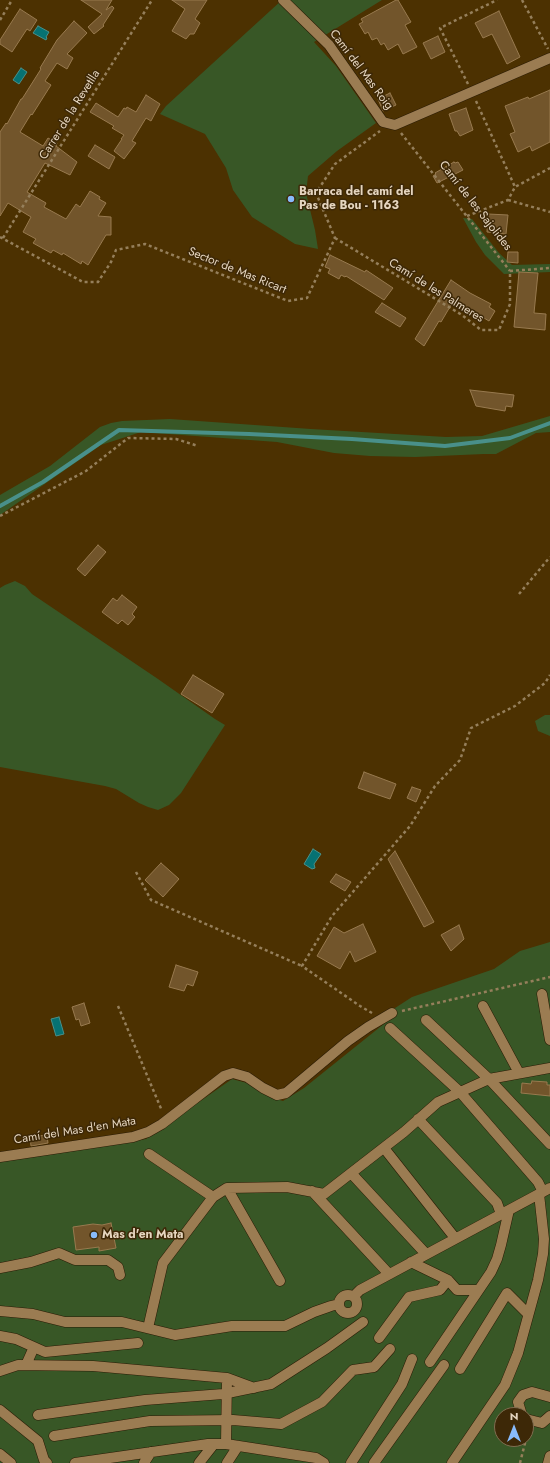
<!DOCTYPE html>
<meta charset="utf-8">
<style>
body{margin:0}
#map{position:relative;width:550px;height:1463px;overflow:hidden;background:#4c3101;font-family:Jost,sans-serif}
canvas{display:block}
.north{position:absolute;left:494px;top:1407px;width:40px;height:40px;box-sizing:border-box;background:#3d2807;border:1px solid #806d51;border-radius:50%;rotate:0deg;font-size:11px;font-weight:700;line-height:16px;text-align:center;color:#e5d5bf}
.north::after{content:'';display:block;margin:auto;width:14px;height:18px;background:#88bbfc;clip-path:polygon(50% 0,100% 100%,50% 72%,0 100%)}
</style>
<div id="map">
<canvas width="550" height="1463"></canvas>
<div class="north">N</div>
</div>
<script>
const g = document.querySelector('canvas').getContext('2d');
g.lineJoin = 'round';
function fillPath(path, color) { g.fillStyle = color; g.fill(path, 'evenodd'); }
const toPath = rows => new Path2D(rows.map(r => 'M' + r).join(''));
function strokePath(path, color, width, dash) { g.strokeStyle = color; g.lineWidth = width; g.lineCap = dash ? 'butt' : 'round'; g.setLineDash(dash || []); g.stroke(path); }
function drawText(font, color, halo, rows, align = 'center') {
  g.font = font + ' Jost,sans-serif'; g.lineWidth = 3; g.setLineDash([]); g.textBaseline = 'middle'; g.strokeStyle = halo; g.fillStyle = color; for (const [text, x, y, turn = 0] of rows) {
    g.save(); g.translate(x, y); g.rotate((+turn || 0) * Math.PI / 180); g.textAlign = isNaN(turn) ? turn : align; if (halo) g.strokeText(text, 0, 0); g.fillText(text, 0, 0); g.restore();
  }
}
fillPath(toPath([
 [282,0,382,0,314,42,336,66,376,123,337,151,308,176,306,193,315,230,318,249,295,244,252,217,233,190,226,168,205,134,160,114,166,106],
 [463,218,472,219,499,253,512,265,550,264,550,272,504,274,485,255,476,242],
 [550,416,550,432,536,433,496,454,484,454,415,457,370,456,334,453,277,442,141,432,101,445,0,515,0,495,50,466,100,427,111,423,122,421,170,419,311,429,446,437,482,436],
 [15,581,25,586,32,594,158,679,215,719,225,725,181,793,169,805,158,810,148,807,139,803,116,789,105,786,0,767,0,588,5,585],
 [545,715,550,715,550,736,538,731,535,721],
 [550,942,550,1463,0,1463,0,1160,45,1154,146,1139,232,1079,247,1083,272,1098,283,1101,304,1088,385,1023,392,1010,412,997,494,969,520,951],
 [502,1415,526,1415,526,1439,502,1439]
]), '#385726');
const water = toPath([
 [38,26,49,32,46,37,47,38,46,40,33,33,38,26],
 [21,68,27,72,19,84,13,80,21,68],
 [313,849,321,854,314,864,315,868,312,869,304,864,313,849],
 [59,1017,64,1034,56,1036,51,1019,59,1017]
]);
fillPath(water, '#067273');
strokePath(water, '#49908a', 1);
strokePath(toPath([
 [0,506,43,482,119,430,249,434,352,439,445,446,510,438,550,423]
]), '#49908a', 4);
const building = toPath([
 [81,0,112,0,106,10,112,6,114,8,103,25,104,26,94,34,88,27,102,14,81,0],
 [172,0,207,0,195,19,200,23,194,34,190,34,186,39,172,31,185,9,172,0],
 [396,0,398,0,411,22,405,25,417,47,403,54,398,44,388,50,384,43,381,45,377,38,372,40,368,32,365,34,359,24,363,22,361,19,396,0],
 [20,9,37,20,30,31,27,29,12,52,0,44,0,40,20,9],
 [499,11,520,57,507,64,492,34,483,38,475,23,499,11],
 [74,21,87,33,67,54,73,58,67,69,57,63,45,81,51,85,32,115,31,114,20,132,43,146,48,138,57,143,56,146,77,162,70,175,45,163,27,192,46,203,44,207,66,219,76,204,80,207,90,191,100,197,99,199,106,203,98,216,111,217,111,235,106,235,88,265,82,261,81,264,63,253,62,255,53,250,51,253,33,243,36,239,23,232,31,217,8,203,0,216,0,132,6,123,7,124,21,99,22,99,41,69,40,68,57,40,74,21],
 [438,36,445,52,431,59,423,43,438,36],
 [550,90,550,142,532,151,530,146,518,152,510,134,515,132,505,106,528,97,529,99,550,90],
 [390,93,396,105,383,111,378,99,390,93],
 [146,95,160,104,151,121,146,118,132,141,136,143,124,159,114,151,122,139,121,139,124,135,112,128,114,126,90,112,96,103,118,117,124,108,126,109,127,107,136,112,146,95],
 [466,108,473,130,460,136,457,131,455,131,449,114,466,108],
 [95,145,115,157,109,169,88,156,95,145],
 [454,162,455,163,458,162,463,170,437,183,433,176,436,174,435,173,454,162],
 [488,214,508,215,506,234,487,232,488,214],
 [508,252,518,252,518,263,507,262,508,252],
 [330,255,365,272,366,270,393,288,384,300,346,276,345,277,341,275,339,279,328,273,330,269,325,267,330,255],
 [519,272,538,273,534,313,546,314,545,330,514,327,519,272],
 [451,280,470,293,491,304,489,307,495,311,489,321,454,300,441,322,439,321,424,346,415,339,451,280],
 [382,303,406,318,400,327,375,312,382,303],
 [470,390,514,395,512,407,506,406,505,411,476,406,470,390],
 [98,545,106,552,85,576,77,569,98,545],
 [122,595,137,607,132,614,135,617,128,625,122,620,118,624,102,612,113,598,117,601,122,595],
 [193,675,224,694,212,713,181,694,193,675],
 [364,772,396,784,390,799,358,788,364,772],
 [412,787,421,790,416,802,407,798,412,787],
 [395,851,434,922,424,927,388,859,395,851],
 [161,863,179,879,163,897,145,880,161,863],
 [336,874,351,882,345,891,330,882,336,874],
 [363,924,376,952,355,962,350,951,340,969,317,956,334,927,344,933,363,924],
 [459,925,464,939,451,951,441,935,459,925],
 [176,965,198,972,193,986,187,984,184,991,169,987,176,965],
 [84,1003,90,1023,81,1026,79,1019,76,1020,72,1007,84,1003],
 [532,1081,547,1082,547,1085,550,1085,550,1096,521,1093,522,1083,531,1084,532,1081],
 [47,1135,48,1143,31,1146,30,1137,47,1135],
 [111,1223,116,1248,99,1251,99,1247,76,1250,73,1227,93,1224,102,1225,111,1223]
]);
fillPath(building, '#72552b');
strokePath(building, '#987a4f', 1);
const minor = toPath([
 [283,0,329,45,383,122,395,125,550,58],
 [542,994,550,1040],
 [483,1006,519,1073],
 [426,1020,489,1079,550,1144],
 [390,1028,460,1092,538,1182,543,1192],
 [418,1119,497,1203,501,1214],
 [384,1148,455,1238],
 [149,1154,213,1197],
 [0,1157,133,1137,148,1132,162,1124,224,1076,233,1073,247,1077,263,1088,277,1095,286,1093,348,1041,368,1027,392,1013],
 [351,1173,426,1254],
 [227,1188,280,1281],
 [312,1191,389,1274],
 [411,1262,448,1280,457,1290,478,1290],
 [0,1268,31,1262,59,1253,75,1260,108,1260,118,1267,120,1275],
 '339 1304a9 9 0 1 1 18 0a9 9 0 1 1-18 0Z',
 [354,1296,360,1290,550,1188],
 [0,1311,33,1314,65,1322,122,1322,175,1335,232,1326,285,1326,314,1312,331,1306,339,1304],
 [148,1328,163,1263,213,1197,227,1188,287,1187,324,1194,404,1132,438,1102,489,1079,550,1068],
 [0,1336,16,1339,45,1352,138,1343],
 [379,1338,409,1297,440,1290,448,1280],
 [430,1362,491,1272,497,1259,501,1245,509,1210],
 [26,1365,34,1347],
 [460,1369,507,1293,528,1314],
 [0,1371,18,1365,93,1366,227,1378,254,1388],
 [0,1410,38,1441,44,1460,47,1463],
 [38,1415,145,1400,223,1394,271,1384,327,1348,363,1322],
 [522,1415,518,1402,523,1395,532,1392,550,1397],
 [526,1419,542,1423,550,1416],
 [54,1436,150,1421,233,1420,281,1424,322,1402,353,1370,374,1367,390,1349],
 [226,1444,227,1378],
 [0,1454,11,1463],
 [75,1463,208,1444,226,1444,316,1458,324,1463],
 [144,1463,151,1452],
 [199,1463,214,1444],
 [227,1463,238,1446],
 [351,1463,402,1384,412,1359],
 [374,1463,444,1365],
 [452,1463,505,1385,518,1353,538,1280,543,1254,544,1239,539,1194],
 [548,1463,550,1456]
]);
strokePath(minor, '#2a1b05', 11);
strokePath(toPath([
 [522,0,548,49],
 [0,20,12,0],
 [468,84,440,28,497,0],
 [476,101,515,187],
 [401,133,510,271],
 [508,200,550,212],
 [467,216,508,200,515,187,550,168],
 [0,237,83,282,98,282,111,262,116,250,145,244,288,301,307,298,335,238,316,193,335,164,380,131],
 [3,238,152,0],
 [335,238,462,315,481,330,499,330,510,304,510,271],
 [510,271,550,268],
 [0,516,86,471,128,438,176,439,198,446],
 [519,594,550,557],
 [136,872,151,900,302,966],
 [118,1006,162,1111],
 [402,1011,550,977],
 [372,1013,360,1006,302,966,332,916,410,826,435,786,460,760,471,728,515,706,545,683,550,675],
 [520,1463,526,1439]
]), '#957f5b', 2.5, [3, 3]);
strokePath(minor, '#9b7c52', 10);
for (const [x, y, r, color] of [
 [291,199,4,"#88bbfc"],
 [94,1235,4,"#88bbfc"]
]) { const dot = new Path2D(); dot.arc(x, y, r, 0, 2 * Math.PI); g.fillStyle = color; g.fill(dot); strokePath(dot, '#3d2807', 1.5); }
drawText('12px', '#e5d5bf', '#3d2807', [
 ["Camí del Mas Roig",361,70,53],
 ["Carrer de la Revetlla",70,115,-58],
 ["Camí de les Sajolides",475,206,52],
 ["Sector de Mas Ricart",237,271,22],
 ["Camí de les Palmeres",436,291,32],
 ["Camí del Mas d'en Mata",75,1131,-9]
]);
drawText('bold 12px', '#e5d5bf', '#3d2807', [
 ["Barraca del camí del",299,192],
 ["Pas de Bou - 1163",299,206],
 ["Mas d'en Mata",102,1235]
], 'left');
</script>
